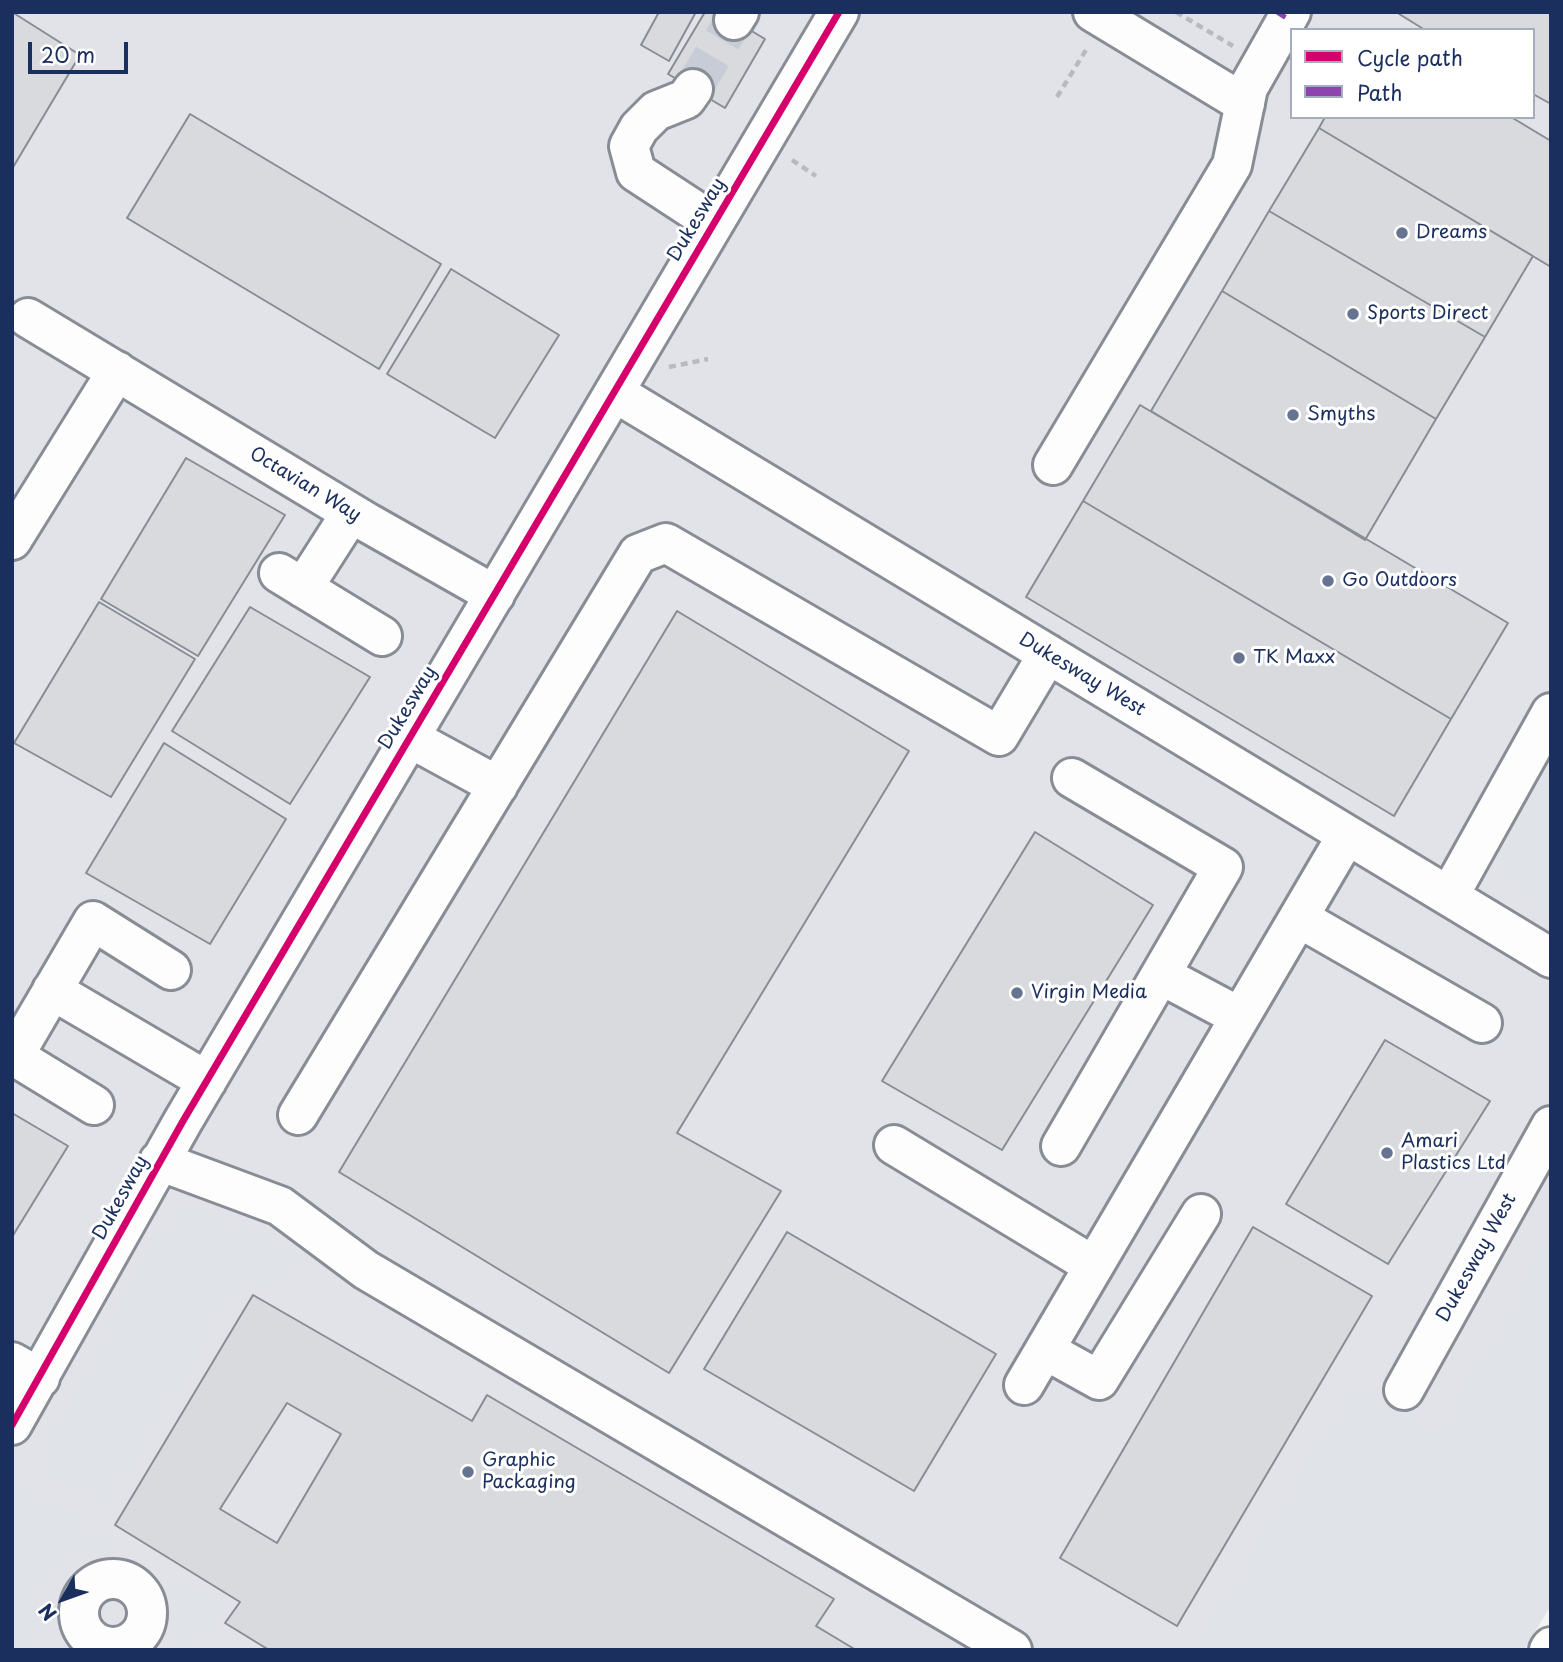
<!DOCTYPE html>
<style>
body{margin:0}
#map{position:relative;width:1563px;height:1662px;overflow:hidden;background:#f2f3f4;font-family:"Playpen Sans",sans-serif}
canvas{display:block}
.frame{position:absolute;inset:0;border:14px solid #1b2f5e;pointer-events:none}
.legend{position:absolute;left:1290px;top:28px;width:245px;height:91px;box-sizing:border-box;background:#fff;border:2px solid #a4acbf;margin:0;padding:9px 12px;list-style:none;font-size:21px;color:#1b2f5e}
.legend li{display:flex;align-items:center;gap:14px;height:35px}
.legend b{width:35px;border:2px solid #a4acbf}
.north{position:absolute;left:28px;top:1564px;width:70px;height:70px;-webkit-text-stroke:5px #fff;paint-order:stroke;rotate:230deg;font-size:19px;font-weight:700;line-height:28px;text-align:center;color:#1b2f5e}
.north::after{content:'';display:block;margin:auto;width:24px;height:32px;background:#1b2f5e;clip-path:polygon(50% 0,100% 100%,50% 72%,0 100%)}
.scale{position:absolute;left:28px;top:42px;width:100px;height:32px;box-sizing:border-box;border:4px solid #1b2f5e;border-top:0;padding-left:9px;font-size:21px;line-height:24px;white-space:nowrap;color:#1b2f5e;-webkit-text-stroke:5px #fff;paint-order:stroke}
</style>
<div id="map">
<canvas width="1563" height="1662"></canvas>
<div class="frame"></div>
<ul class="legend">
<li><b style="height:9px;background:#d6006c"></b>Cycle path</li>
<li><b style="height:9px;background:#8e44ad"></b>Path</li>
</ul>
<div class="north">N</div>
<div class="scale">20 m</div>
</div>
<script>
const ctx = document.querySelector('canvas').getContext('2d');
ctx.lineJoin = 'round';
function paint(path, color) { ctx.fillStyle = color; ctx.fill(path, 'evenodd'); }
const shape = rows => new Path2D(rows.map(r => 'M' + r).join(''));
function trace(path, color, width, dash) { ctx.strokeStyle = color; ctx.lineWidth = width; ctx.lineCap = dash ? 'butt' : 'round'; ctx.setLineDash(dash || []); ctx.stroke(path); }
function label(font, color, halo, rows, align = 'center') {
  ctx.font = font + ' "Playpen Sans",sans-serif'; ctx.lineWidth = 6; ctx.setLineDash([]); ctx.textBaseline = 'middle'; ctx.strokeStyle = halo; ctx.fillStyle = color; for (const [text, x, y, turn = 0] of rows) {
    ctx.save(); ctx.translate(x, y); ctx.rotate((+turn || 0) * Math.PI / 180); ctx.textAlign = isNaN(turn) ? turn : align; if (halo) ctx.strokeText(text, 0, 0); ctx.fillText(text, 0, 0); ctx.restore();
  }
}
paint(shape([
 [12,12,1551,12,1551,1605,1524,1650,12,1650],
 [1292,30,1533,30,1533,117,1292,117]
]), '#e1e3e8');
paint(shape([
 [1551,755,1551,931,1506,881,1500,847],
 [188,1205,306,1249,279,1297,244,1278,107,1512,26,1461,70,1404,82,1371,165,1220],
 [1551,1230,1551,1605,1524,1650,1192,1650,1352,1383,1436,1434],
 [16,1479,118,1540,109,1556,88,1548,73,1556,55,1570,41,1594,34,1613,36,1631,51,1642,71,1632,76,1645,72,1650,28,1650,12,1640,12,1485],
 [175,1575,224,1606,200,1650,172,1650,180,1624,175,1606,164,1594]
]), '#e0e3e8');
const building = shape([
 [12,12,80,55,12,169,12,12],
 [659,12,696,12,669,61,641,45,659,12],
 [705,12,720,12,765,39,725,108,668,74,705,12],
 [1396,12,1551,12,1551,104,1533,94,1533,30,1425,30,1396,12],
 [190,114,441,264,379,369,127,218,190,114],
 [1325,117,1511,117,1551,141,1551,267,1319,128,1325,117],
 [1319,128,1533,256,1485,337,1269,211,1319,128],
 [1269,211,1485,337,1436,419,1222,291,1269,211],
 [451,269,559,335,495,438,387,374,451,269],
 [1222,291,1436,419,1365,540,1151,411,1222,291],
 [1140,405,1508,623,1451,719,1083,501,1140,405],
 [186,458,285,515,198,656,101,599,186,458],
 [1083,501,1451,719,1394,816,1026,597,1083,501],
 [99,602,195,659,111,797,14,743,99,602],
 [250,607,370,677,290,804,172,731,250,607],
 [677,611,909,751,677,1133,781,1191,669,1373,339,1172,677,611],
 [164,743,286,819,210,944,86,873,164,743],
 [1035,832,1153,905,1002,1150,882,1081,1035,832],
 [1385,1040,1490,1101,1388,1264,1286,1204,1385,1040],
 [12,1113,68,1146,12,1237,12,1113],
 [1253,1227,1372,1296,1177,1626,1060,1558,1253,1227],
 [787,1232,996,1354,914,1491,704,1369,787,1232],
 [253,1295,472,1421,487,1395,834,1599,816,1626,856,1650,269,1650,225,1623,240,1602,115,1525,253,1295],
 [287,1403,341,1434,277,1543,220,1509,287,1403]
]);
paint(building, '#d8dadd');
trace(building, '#888c95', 2);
trace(shape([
 [693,89,734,20]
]), '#c7ccd6', 38, [38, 19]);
const minor = shape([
 [1093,12,1245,104],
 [734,20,739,12],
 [693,89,686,99,656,111,639,128,629,146,636,172,714,223],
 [28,318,368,523,495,595],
 [614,392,1551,958],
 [1053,465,1232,165,1248,88,1291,12],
 [12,540,117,371],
 [279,573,382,636],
 [303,588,351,513],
 [408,737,498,786],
 [1449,896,1551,713],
 [1299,918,1482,1023],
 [1161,975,1240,1017],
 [52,990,207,1081],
 [94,1105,14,1056,93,921,171,970],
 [298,1115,638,554,666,543,999,736,1048,654],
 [894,1145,1094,1266],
 [1061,1146,1223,867,1072,778],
 [159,1161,280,1206,366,1270,1012,1650],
 [1045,1350,1099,1380,1201,1214],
 [12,1362,40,1378],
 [1024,1385,1347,835],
 [1404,1390,1551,1126],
 [12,1425,183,1121,839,12],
 '79 1613a34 34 0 1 1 68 0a34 34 0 1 1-68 0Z'
]);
const highway = shape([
 [1549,1650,1551,1647]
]);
trace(minor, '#888c95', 44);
trace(highway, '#888c95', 44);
trace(shape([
 [1176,12,1233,46],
 [1057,97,1086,50],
 [792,160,816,176],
 [669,367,708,359]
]), '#b7babf', 4.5, [7, 5]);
trace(minor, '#fdfdfd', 38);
trace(highway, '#fdfdfd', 38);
trace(shape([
 [1277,12,1288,19]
]), '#8e44ad', 5, [10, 5]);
trace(shape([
 [12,1425,183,1121,839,12]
]), '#d6006c', 7);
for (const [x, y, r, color] of [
 [1402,233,7,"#667492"],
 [1353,314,7,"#667492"],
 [1293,415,7,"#667492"],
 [1328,581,7,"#667492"],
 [1239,658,7,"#667492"],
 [1017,993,7,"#667492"],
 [1387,1153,7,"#667492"],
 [468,1472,7,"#667492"]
]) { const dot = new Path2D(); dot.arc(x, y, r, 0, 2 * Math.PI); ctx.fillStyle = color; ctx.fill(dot); trace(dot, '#fff', 2.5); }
label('19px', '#1b2f5e', '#fff', [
 ["Dukesway",697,220,-59],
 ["Octavian Way",305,485,31],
 ["Dukesway West",1082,675,31],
 ["Dukesway",408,708,-59],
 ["Dukesway",121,1198,-61],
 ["Dukesway West",1477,1258,-61]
]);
label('19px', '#1b2f5e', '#fff', [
 ["Dreams",1416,233],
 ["Sports Direct",1367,314],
 ["Smyths",1307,415],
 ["Go Outdoors",1342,581],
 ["TK Maxx",1253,658],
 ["Virgin Media",1031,993],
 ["Amari",1401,1142],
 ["Plastics Ltd",1401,1164],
 ["Graphic",482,1461],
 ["Packaging",482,1483]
], 'left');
</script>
